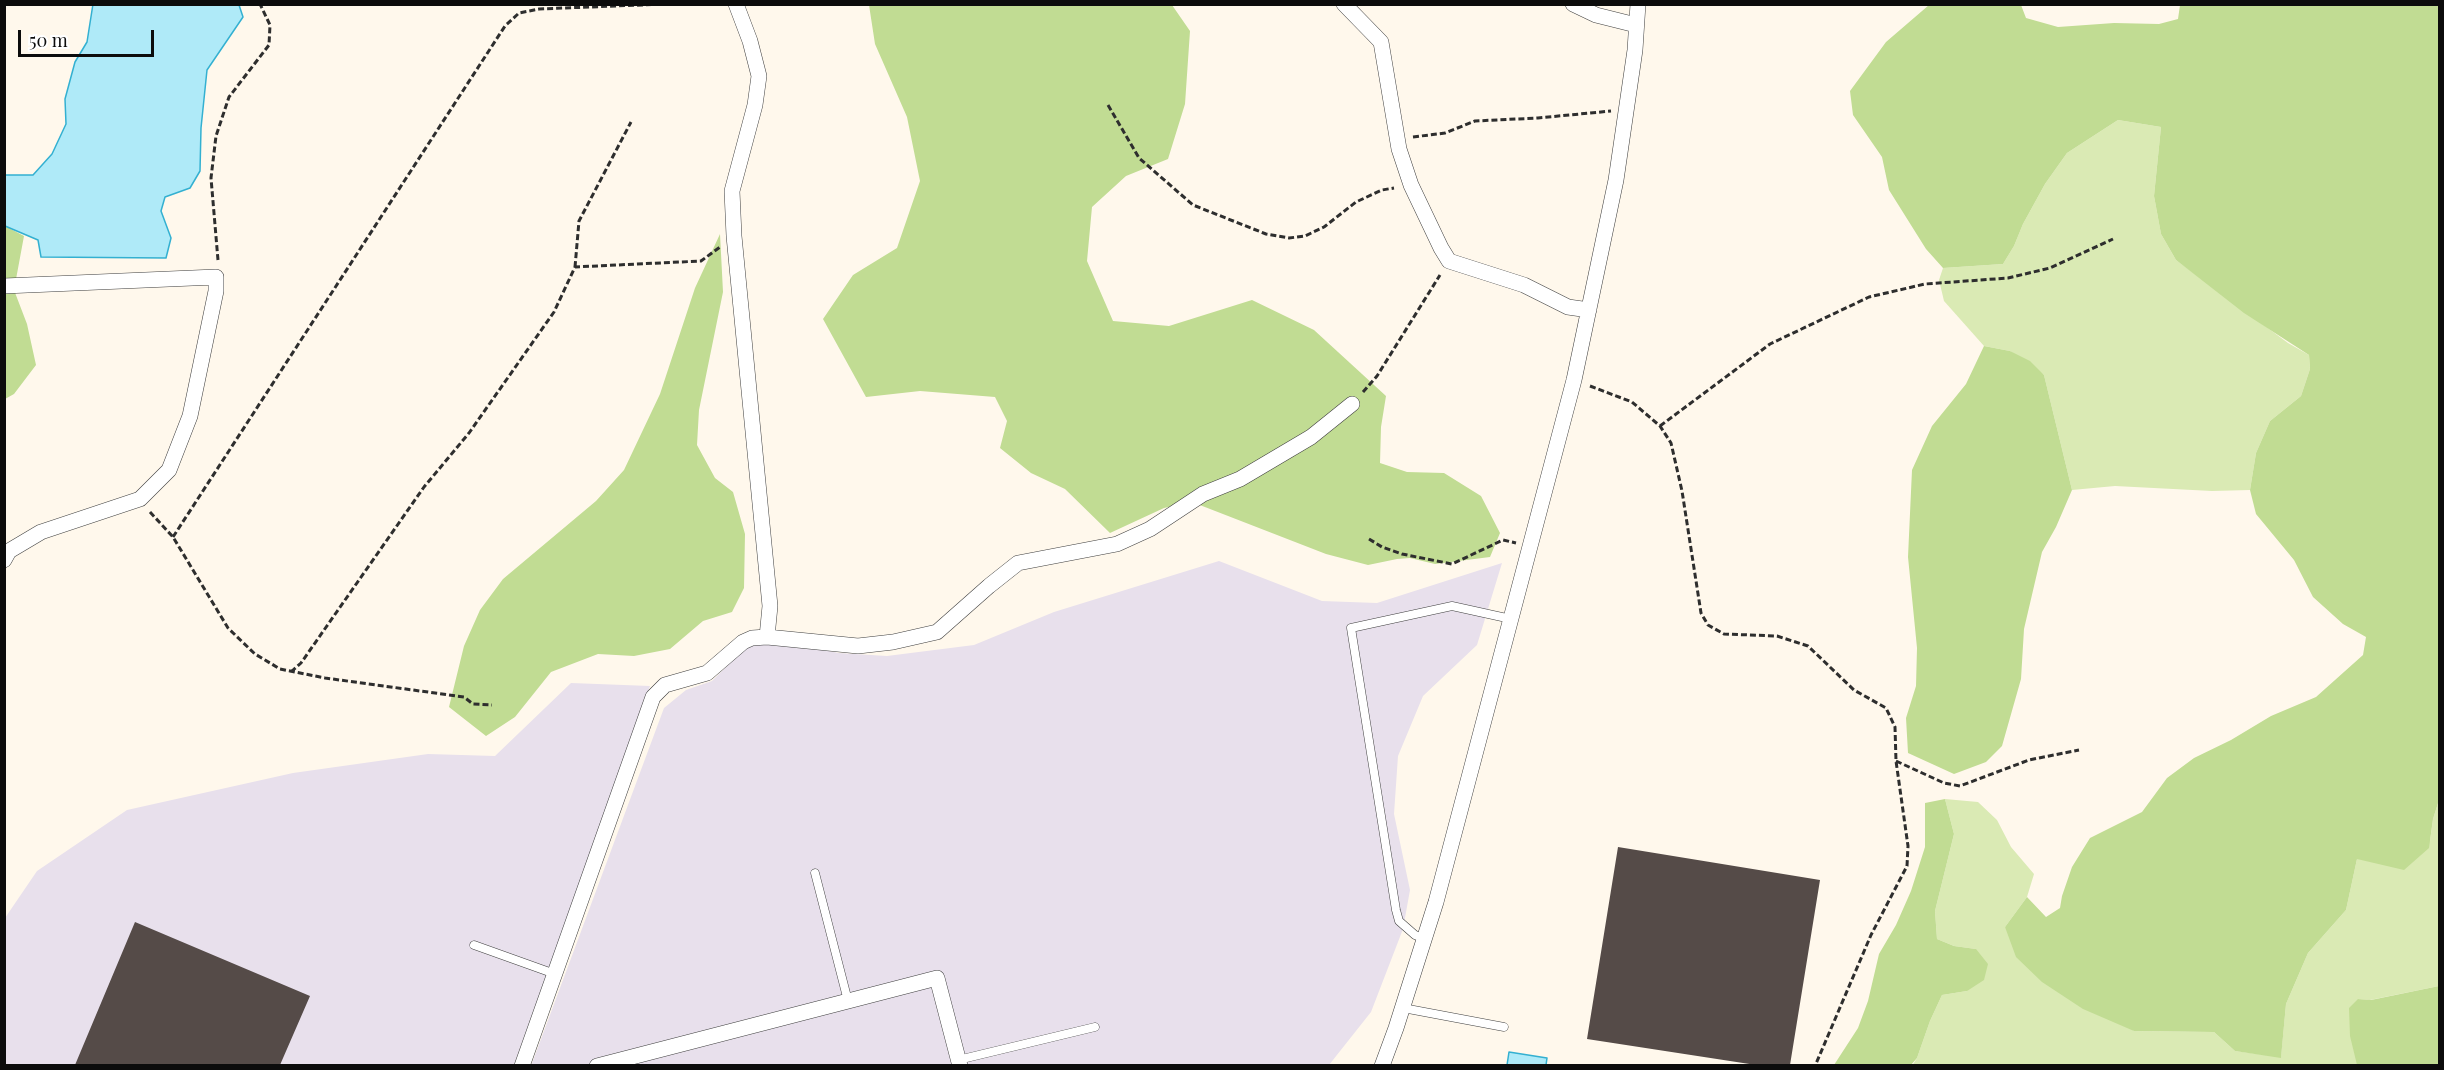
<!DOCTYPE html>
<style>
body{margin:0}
#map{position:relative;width:2444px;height:1070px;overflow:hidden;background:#fff8ec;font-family:"Playfair Display",serif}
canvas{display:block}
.frame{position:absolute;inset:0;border:6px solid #0c0c0c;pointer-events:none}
.scale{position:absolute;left:18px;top:30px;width:136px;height:27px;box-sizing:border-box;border:3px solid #0c0c0c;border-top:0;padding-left:8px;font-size:18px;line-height:21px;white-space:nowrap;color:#0c0c0c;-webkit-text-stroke:4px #fff;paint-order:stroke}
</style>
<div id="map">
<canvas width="2444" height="1070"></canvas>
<div class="frame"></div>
<div class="scale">50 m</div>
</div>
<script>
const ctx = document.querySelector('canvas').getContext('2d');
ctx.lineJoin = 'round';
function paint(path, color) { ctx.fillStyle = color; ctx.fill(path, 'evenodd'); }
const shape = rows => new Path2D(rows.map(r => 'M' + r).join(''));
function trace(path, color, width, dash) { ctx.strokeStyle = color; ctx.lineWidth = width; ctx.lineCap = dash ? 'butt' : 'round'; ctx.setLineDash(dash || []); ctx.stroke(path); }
paint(shape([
 [1219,561,1322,601,1377,603,1502,563,1477,645,1423,696,1398,756,1394,814,1410,890,1403,929,1371,1012,1329,1065,531,1066,664,708,686,690,712,681,747,646,784,642,839,653,887,656,974,645,1054,612],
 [571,683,650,686,514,1065,5,1066,5,918,37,871,127,810,293,773,428,754,495,756]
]), '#e8e0ec');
paint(shape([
 [2118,120,2161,127,2154,196,2161,234,2176,260,2288,343,2309,355,2310,369,2301,396,2270,421,2256,453,2250,490,2212,491,2115,486,2072,490,2044,375,2010,351,1984,346,1944,301,1939,280,1943,268,2003,264,2014,246,2023,224,2045,184,2067,153],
 [1945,799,1978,802,1997,820,2011,847,2034,874,2027,897,2005,927,2134,1031,2214,1032,2235,1051,2281,1057,2286,1004,2308,953,2346,910,2357,859,2430,841,2433,819,2439,800,2439,986,2370,1000,2358,999,2358,1065,1912,1066,1917,1058,1930,1021,1942,995,1967,991,1976,949,1954,946,1937,939,1935,911,1954,834]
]), '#daeab4');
paint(shape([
 [869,5,1172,5,1190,31,1185,104,1168,159,1126,176,1092,207,1087,261,1113,321,1169,326,1252,300,1314,330,1386,396,1381,427,1380,463,1407,472,1444,473,1481,496,1500,533,1490,557,1435,564,1410,558,1397,559,1368,565,1326,554,1192,502,1164,508,1110,533,1065,489,1031,473,1000,448,1007,421,995,397,920,391,866,397,823,319,853,275,897,248,920,181,907,117,875,44],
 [1929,5,2021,5,2026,18,2058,27,2114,23,2159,24,2178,19,2180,5,2439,5,2439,800,2433,819,2429,848,2404,870,2357,859,2346,910,2308,953,2286,1004,2281,1058,2235,1051,2214,1032,2134,1031,2083,1009,2042,982,2016,957,2005,927,2027,897,2046,917,2060,908,2062,896,2072,867,2090,838,2142,812,2167,778,2194,758,2231,740,2271,716,2316,697,2363,655,2366,637,2343,624,2313,597,2294,560,2256,514,2250,490,2256,453,2270,421,2301,396,2310,369,2309,355,2244,313,2176,260,2161,234,2154,196,2161,127,2118,120,2067,153,2045,184,2023,224,2014,246,2003,264,1943,268,1926,249,1889,190,1882,157,1853,115,1850,91,1886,42],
 [5,226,24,236,14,290,27,324,36,365,14,394,5,399],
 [720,234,723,292,699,410,697,445,715,478,733,492,745,534,744,588,732,612,703,621,670,649,634,656,598,654,551,672,515,717,486,736,449,707,464,646,480,610,503,579,596,501,624,470,660,394,695,288],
 [1984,346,2010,351,2030,361,2044,375,2072,490,2056,527,2042,552,2024,629,2021,679,2002,746,1986,762,1954,774,1908,753,1906,718,1916,686,1917,648,1908,557,1912,470,1932,426,1966,384],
 [1945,799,1954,834,1935,911,1937,939,1954,946,1976,949,1988,964,1984,980,1967,991,1942,995,1930,1021,1917,1058,1911,1065,1834,1065,1858,1028,1868,1001,1879,954,1896,925,1911,891,1925,847,1925,803],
 [2439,986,2439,1065,2357,1065,2350,1036,2349,1008,2358,999,2371,1000]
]), '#c1dc93');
const water = shape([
 [93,4,239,5,243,17,207,70,201,128,200,171,190,188,165,197,161,211,171,238,166,258,41,257,38,240,5,226,5,175,33,175,52,154,66,124,65,99,75,62,87,42,93,4],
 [1509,1052,1547,1058,1546,1065,1507,1065,1509,1052]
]);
paint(water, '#afeaf8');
trace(water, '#33b0d1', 1.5);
paint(shape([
 [1618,847,1820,880,1790,1065,1756,1065,1587,1039],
 [135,922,310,996,280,1065,75,1065]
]), '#554b48');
const lane = shape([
 [815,873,848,1001],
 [1425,939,1415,935,1399,921,1396,910,1351,628,1452,606,1511,619],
 [474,945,555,974],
 [1403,1008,1504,1027],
 [958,1060,1095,1027]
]);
const street = shape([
 [736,4,750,41,759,76,755,105,732,191,734,236,770,606,767,637],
 [1344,4,1381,42,1399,149,1411,185,1441,248,1449,261,1524,285,1568,307,1589,310],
 [1573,4,1596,15,1636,25],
 [4,286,216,277,216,291,190,416,169,470,140,499,41,532,9,551,4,560],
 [522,1066,653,697,665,685,707,673,743,642,752,638,767,637,858,646,893,642,937,632,989,586,1018,563,1117,544,1150,529,1203,494,1240,479,1311,437,1352,404],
 [597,1066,937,978,960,1066],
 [1382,1066,1396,1028,1436,902,1574,380,1616,180,1635,50,1638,4]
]);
trace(lane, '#3f3f3f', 9);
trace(street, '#3f3f3f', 16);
trace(shape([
 [1108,105,1139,158,1193,205,1266,234,1289,238,1305,236,1324,227,1356,202,1382,190,1394,188],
 [1413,137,1445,133,1475,121,1538,118,1611,111],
 [218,260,211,178,216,136,229,97,269,45,270,25,260,4],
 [575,267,579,221,631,122],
 [1590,386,1632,402,1660,426,1671,443,1682,491,1701,613,1708,625,1724,634,1777,636,1808,646,1854,690,1886,708,1895,727,1896,761,1908,846,1907,866,1871,935,1815,1066],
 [1363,392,1377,376,1440,275],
 [1660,426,1770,344,1869,297,1925,284,2008,278,2050,268,2113,239],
 [150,512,173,537,228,628,255,654,280,669,325,678,464,697,473,704,492,705],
 [173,537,505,26,519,13,539,9,666,4],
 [1369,539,1382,547,1402,554,1452,564,1503,540,1516,543],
 [291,672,301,663,424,487,469,433,554,312,575,267,701,261,720,247],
 [1896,761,1944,783,1960,786,2029,760,2079,750]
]), '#2e2e2e', 3, [6, 3]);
trace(lane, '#fff', 8);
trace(street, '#fff', 15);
</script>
